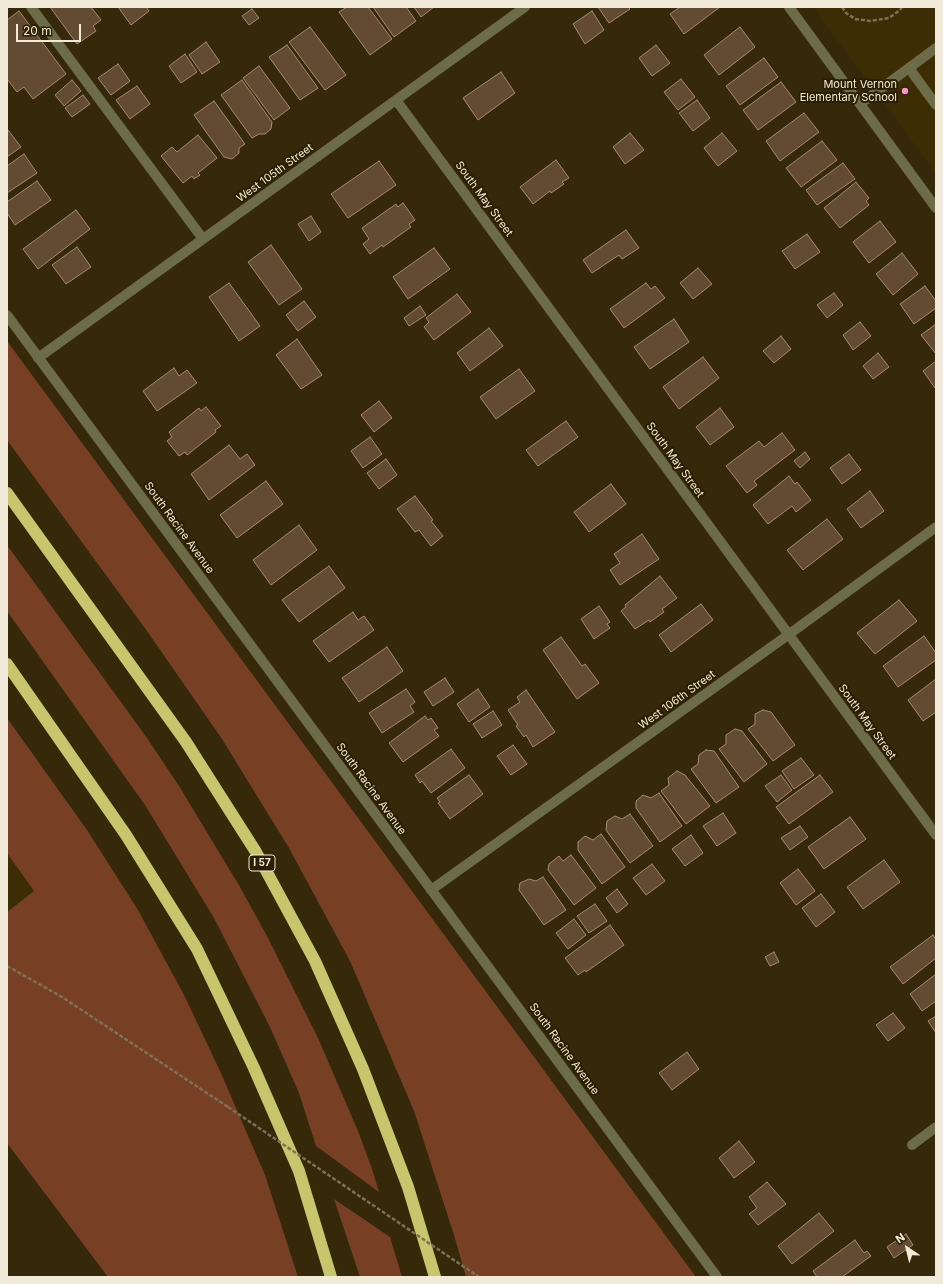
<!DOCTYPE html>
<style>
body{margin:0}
#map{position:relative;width:943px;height:1284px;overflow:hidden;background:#35290a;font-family:Inter,sans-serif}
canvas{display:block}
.frame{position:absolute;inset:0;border:8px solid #f2ead9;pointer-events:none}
.north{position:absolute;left:887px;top:1228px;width:40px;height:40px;-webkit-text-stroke:3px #2b1f01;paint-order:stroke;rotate:325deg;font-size:11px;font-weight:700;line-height:16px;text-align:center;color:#f2ead9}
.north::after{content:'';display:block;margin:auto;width:14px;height:18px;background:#f2ead9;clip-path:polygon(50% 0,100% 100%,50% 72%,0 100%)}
.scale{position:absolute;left:16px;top:24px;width:65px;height:18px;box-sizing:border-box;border:2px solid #f2ead9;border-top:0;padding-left:5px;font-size:12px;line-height:14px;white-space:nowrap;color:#f2ead9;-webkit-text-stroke:3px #2b1f01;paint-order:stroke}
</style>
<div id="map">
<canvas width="943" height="1284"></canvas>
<div class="frame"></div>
<div class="north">N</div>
<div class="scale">20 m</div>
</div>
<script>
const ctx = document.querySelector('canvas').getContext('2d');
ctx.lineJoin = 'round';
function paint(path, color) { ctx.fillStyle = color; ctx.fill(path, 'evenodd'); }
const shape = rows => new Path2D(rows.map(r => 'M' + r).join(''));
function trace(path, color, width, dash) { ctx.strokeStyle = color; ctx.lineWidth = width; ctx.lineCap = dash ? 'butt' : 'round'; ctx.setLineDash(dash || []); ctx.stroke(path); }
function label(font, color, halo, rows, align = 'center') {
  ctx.font = font + ' Inter,sans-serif'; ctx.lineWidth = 4; ctx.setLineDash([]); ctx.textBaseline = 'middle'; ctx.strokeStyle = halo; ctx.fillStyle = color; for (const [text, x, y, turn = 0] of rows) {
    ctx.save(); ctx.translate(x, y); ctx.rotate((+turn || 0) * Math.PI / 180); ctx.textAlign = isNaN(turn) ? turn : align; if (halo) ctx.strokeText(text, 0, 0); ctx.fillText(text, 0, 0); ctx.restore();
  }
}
paint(shape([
 [813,7,936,7,936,174],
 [7,853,34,891,7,912]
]), '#3c2d05');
paint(shape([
 [7,341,696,1277,466,1277,454,1235,414,1111,350,961,289,848,222,739,147,631,7,440],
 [7,545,147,738,179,786,240,887,268,938,318,1038,358,1131,372,1169,379,1192,316,1146,299,1093,270,1027,214,918,145,805,7,611],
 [7,718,87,830,138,910,184,995,220,1071,265,1175,298,1277,108,1277,7,1143,7,912,34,891,7,853],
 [334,1199,390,1237,402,1277,360,1277]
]), '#774025');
const building = shape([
 [50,7,91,7,101,20,93,26,96,31,77,44,50,7],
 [118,7,146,7,149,11,131,25,118,7],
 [347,7,368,7,392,39,370,55,339,12,347,7],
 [373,7,406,7,416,21,394,37,373,7],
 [414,7,434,7,421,17,414,7],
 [598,7,628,7,630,9,609,23,598,7],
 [680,7,720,7,684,34,670,14,680,7],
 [252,9,259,18,249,25,242,16,252,9],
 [19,11,66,74,33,99,24,87,17,92,7,79,7,20,19,11],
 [592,11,604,30,585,44,573,24,592,11],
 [310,27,346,75,325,90,289,42,310,27],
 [740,27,755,47,719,75,704,55,740,27],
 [206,42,220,62,202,74,189,55,206,42],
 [287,45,318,88,300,100,269,57,287,45],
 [656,45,670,63,652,76,639,58,656,45],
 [185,54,197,72,181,83,169,66,185,54],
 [764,58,778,77,740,105,726,86,764,58],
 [118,64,130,81,111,95,98,78,118,64],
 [259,66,290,108,274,120,243,78,259,66],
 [501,72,515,93,478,120,463,98,501,72],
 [681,79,695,97,678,110,664,92,681,79],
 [72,80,81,91,64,106,55,95,72,80],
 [242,80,272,122,271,129,265,134,259,134,252,138,221,95,242,80],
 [781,82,796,102,758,130,743,110,781,82],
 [137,86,150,104,130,119,116,100,137,86],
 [83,95,90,104,72,117,65,108,83,95],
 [697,100,710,118,693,131,679,113,697,100],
 [214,101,245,144,239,148,239,153,232,159,224,157,194,115,214,101],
 [804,113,819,132,780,161,766,141,804,113],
 [7,130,8,130,21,147,7,157,7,130],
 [630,133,644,150,625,164,613,147,630,133],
 [722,133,737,151,718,166,704,148,722,133],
 [198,135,217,158,198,173,200,175,194,179,192,176,183,183,161,156,172,147,177,152,198,135],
 [822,141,837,160,801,187,786,168,822,141],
 [24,154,37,173,7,193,7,166,24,154],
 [556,160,569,178,562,182,564,184,551,193,550,191,533,204,520,187,556,160],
 [379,161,396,185,348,218,331,194,379,161],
 [843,163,855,179,817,205,806,190,843,163],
 [37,181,51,200,15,225,7,213,7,202,37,181],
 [856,182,869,198,866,201,869,205,840,228,824,208,856,182],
 [403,203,415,220,409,224,411,227,383,247,382,245,370,254,363,244,369,239,362,228,396,204,398,207,403,203],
 [76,210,90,229,38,269,23,249,76,210],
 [311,216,321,232,309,241,298,224,311,216],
 [880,221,896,242,869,263,853,242,880,221],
 [626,230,639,248,622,259,619,255,592,273,583,260,626,230],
 [807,234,820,252,795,269,782,251,807,234],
 [271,245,302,289,279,305,248,262,271,245],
 [77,247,91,267,66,284,52,265,77,247],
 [434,248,450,269,408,299,393,277,434,248],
 [902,253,918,274,893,295,876,274,902,253],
 [698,268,712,284,693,299,680,283,698,268],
 [229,283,260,326,239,341,209,297,229,283],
 [646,283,651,289,655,286,665,298,624,328,610,309,646,283],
 [925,286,936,301,936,308,914,324,900,304,925,286],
 [834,293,843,305,827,318,817,305,834,293],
 [457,294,471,312,434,340,424,327,429,322,426,318,457,294],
 [304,301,316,317,298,331,286,315,304,301],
 [420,306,426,315,409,326,404,318,420,306],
 [674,319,689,342,650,369,634,347,674,319],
 [860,322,871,336,853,350,843,335,860,322],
 [936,324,936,354,921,335,936,324],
 [489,328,503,346,470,371,457,353,489,328],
 [781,336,791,349,774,363,763,351,781,336],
 [297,339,322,375,301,389,276,355,297,339],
 [878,353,889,367,873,379,863,366,878,353],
 [703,357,719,378,679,409,663,387,703,357],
 [936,361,936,387,935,388,923,371,936,361],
 [174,368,179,376,187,370,197,383,157,411,143,391,174,368],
 [519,369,535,391,496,419,480,397,519,369],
 [379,401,392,418,374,432,361,415,379,401],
 [206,407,221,426,215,430,216,432,187,455,185,452,179,456,167,441,172,437,169,432,199,408,201,411,206,407],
 [720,408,734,427,710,445,696,427,720,408],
 [566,421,578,437,538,466,526,450,566,421],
 [782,433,795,450,754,481,757,485,747,493,726,466,759,441,764,447,782,433],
 [370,437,382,454,363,468,351,451,370,437],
 [229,445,240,459,247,454,255,465,209,500,191,474,229,445],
 [805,452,810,459,800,468,794,461,805,452],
 [849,454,861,470,842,484,830,468,849,454],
 [386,459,397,475,379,489,367,473,386,459],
 [789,476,795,484,797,482,811,500,796,512,792,506,768,524,753,505,789,476],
 [266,481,283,504,237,538,220,515,266,481],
 [611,484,626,504,589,532,574,512,611,484],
 [870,491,884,511,861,528,847,509,870,491],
 [415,496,433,520,431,521,443,536,431,546,419,530,415,532,397,509,415,496],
 [827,519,843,539,803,570,787,550,827,519],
 [299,525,317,550,271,585,253,560,299,525],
 [642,534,659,559,620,585,610,570,620,563,614,554,642,534],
 [329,566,345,588,299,622,282,600,329,566],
 [660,576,677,598,662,609,664,612,650,622,649,620,635,629,621,611,626,607,625,605,660,576],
 [899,600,917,621,875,654,857,633,899,600],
 [701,604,713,620,671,652,659,635,701,604],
 [599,606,610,622,607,624,610,628,594,639,581,619,599,606],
 [353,612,358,620,364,616,374,630,329,662,313,641,353,612],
 [924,636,936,653,936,660,898,687,883,666,924,636],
 [561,637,582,666,585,664,599,683,577,699,543,650,561,637],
 [387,647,403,671,359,702,342,678,387,647],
 [445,678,454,692,433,706,424,692,445,678],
 [936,679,936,712,923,721,908,700,936,679],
 [406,689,415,702,410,706,414,712,382,733,369,713,406,689],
 [478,689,490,707,469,722,457,704,478,689],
 [526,690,555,732,533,747,526,735,524,737,516,726,518,725,508,710,520,702,517,697,526,690],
 [763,710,771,712,795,745,773,761,748,729,755,724,755,714,763,710],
 [493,711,502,725,482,738,473,724,493,711],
 [425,716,428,720,431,718,438,728,434,730,439,736,403,762,389,743,425,716],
 [735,729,742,731,767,764,744,782,719,749,726,744,726,735,735,729],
 [513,745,527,764,511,775,497,756,513,745],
 [451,749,465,768,431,793,422,781,420,783,415,775,451,749],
 [706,750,714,751,739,787,716,803,691,769,698,764,699,755,706,750],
 [801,758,814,775,794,789,782,771,801,758],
 [677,771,685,775,710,806,686,824,661,791,669,785,668,778,677,771],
 [469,775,483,794,450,819,438,803,440,802,437,798,469,775],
 [781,775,792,790,777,802,765,786,781,775],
 [820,775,833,792,789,824,776,807,820,775],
 [659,793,682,826,660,842,636,808,636,801,643,795,651,798,659,793],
 [723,813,736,833,717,846,703,826,723,813],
 [630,814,653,846,630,863,606,830,607,821,615,816,622,819,630,814],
 [850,817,866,839,824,869,808,847,850,817],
 [800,826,808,837,790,850,781,838,800,826],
 [601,834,625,867,602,884,578,850,578,842,585,836,593,840,601,834],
 [691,835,703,853,685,866,672,849,691,835],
 [571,855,596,888,574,905,548,870,549,864,559,856,563,861,571,855],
 [884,860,900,882,863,909,847,887,884,860],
 [652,864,665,881,646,895,633,878,652,864],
 [798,869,815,891,796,905,780,883,798,869],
 [543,877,566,910,544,925,519,890,520,883,529,879,536,881,543,877],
 [617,889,628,904,617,913,606,898,617,889],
 [821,894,835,912,816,927,802,908,821,894],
 [595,904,607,921,589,933,577,916,595,904],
 [574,919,586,935,568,949,556,933,574,919],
 [610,925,624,945,586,972,585,970,578,975,565,958,610,925],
 [933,935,936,940,936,958,903,984,890,967,933,935],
 [774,952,779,962,770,966,765,957,774,952],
 [936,974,936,1001,922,1011,910,994,936,974],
 [893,1013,905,1028,888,1041,876,1025,893,1013],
 [936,1016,936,1033,928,1021,936,1016],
 [687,1052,699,1069,672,1090,659,1073,687,1052],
 [739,1141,755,1162,734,1178,719,1158,739,1141],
 [767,1182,786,1204,758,1225,749,1214,757,1208,749,1197,767,1182],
 [819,1213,834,1231,792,1264,778,1246,819,1213],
 [906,1234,913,1245,894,1258,887,1247,906,1234],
 [855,1240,864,1253,867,1251,871,1256,842,1277,817,1277,813,1271,855,1240]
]);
paint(building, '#634b33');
trace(building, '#a58b71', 1);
trace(shape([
 [842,7,846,13,855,19,870,21,889,18,900,10,902,7],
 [7,966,62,997,228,1107],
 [476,1275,479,1277]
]), '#7c7258', 2.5, [4, 2]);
trace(shape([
 [31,7,203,239],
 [789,7,936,208],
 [909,68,936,105],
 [396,100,936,835],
 [860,104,936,48],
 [7,315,717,1277],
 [38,358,525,7],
 [431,890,788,635,936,527],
 [912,1145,936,1127]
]), '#6c6c49', 10);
trace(shape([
 [7,493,186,742,256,852,315,961,363,1069,408,1187,435,1277],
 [7,664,126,835,197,949,254,1068,299,1171,331,1277]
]), '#c7c66c', 12);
trace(shape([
 [228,1107,476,1275]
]), '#7c7258', 2.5, [4, 2]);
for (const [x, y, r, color] of [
 [905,91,4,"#f790cd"]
]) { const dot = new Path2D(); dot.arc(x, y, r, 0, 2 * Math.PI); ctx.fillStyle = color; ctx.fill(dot); trace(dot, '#2b1f01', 1.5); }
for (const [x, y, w] of [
 [262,863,26]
]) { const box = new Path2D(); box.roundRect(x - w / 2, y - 8, w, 16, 3); ctx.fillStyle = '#2b1f01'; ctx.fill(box); trace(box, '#f2ead9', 1); }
label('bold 10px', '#f2ead9', null, [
 ["I 57",262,863]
]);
label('11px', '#f2ead9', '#2b1f01', [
 ["Mount Vernon",897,85],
 ["Elementary School",897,98]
], 'right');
label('11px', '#f2ead9', '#2b1f01', [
 ["West 105th Street",275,173,-36],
 ["South May Street",484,199,54],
 ["South May Street",675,460,54],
 ["South Racine Avenue",179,528,54],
 ["West 106th Street",677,700,-36],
 ["South May Street",867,722,54],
 ["South Racine Avenue",371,789,54],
 ["South Racine Avenue",564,1049,54]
]);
</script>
